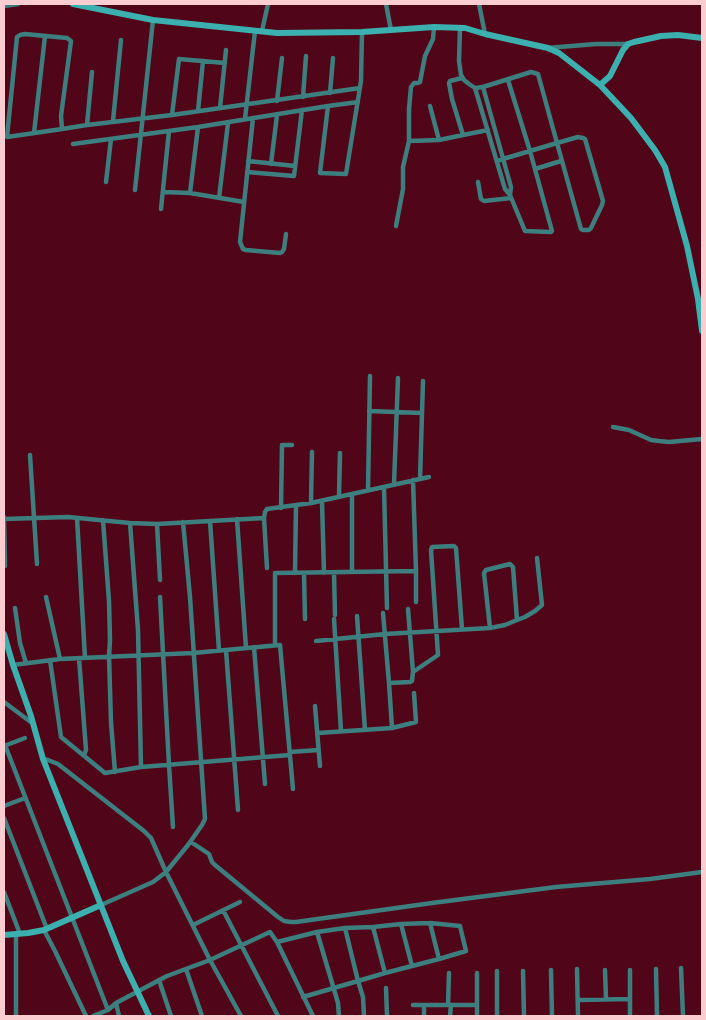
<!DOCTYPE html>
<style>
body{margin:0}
#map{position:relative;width:706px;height:1020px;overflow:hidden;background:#510519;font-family:Poppins,sans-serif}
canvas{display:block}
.frame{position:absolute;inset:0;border:5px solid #fccdd0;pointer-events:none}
</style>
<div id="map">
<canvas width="706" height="1020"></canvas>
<div class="frame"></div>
</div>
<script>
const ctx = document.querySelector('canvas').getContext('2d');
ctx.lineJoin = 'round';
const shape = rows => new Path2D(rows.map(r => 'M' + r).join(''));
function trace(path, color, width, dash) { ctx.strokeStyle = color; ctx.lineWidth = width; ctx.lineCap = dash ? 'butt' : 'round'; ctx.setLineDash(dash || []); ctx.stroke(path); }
trace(shape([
 [386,4,391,30],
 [479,4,485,34],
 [4,6,18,4],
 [460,28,459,61,461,75,464,80,469,84,475,88,483,87,531,72,538,74,557,143,581,229,583,230,589,230,591,228,602,205,603,201,585,139,583,138,578,137,557,143,503,159,497,161],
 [262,31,268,4],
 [547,48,596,44,628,44],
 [508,80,530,151,552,231,551,232,525,231,510,195],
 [475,88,505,189,510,195,511,187,483,87],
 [330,93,333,58],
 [303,97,306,56],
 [277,101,282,58],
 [328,106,320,173,346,174,361,81,362,32],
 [430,106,439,140],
 [220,108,226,50],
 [198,111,203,61],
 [172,115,179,59,225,63],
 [253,118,240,242,243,249,246,250,280,253,282,252,284,249,286,234],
 [245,119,255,31],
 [113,121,121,40],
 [87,125,92,72],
 [62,129,61,116,71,41,67,38,25,34,20,35,17,37,7,137,62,129,87,125,172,115,360,88],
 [34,133,45,36],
 [463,135,488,130],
 [409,141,409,109,411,87,414,83,418,83,420,82,425,56,433,39,434,27],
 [73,144,198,127,328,106,358,102],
 [248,161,295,166],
 [271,164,277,115],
 [535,169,561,161],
 [247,172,294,176,302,110],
 [106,182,111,139],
 [478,182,481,199,484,201,511,198],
 [135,190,153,20],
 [163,192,190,193,244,202],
 [190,193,198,127],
 [219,198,228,123],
 [161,209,169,131],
 [396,226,403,189,403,167,409,141,439,140,463,135,452,99,449,83,450,81,462,78],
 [369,411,422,413],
 [613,427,629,430,651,440,659,441,669,442,702,439],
 [30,455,37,564],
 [420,479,423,381],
 [394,484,398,378],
 [384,487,387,608],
 [368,490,370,376],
 [352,494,352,572],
 [339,497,340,453],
 [322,501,324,573],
 [311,503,312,452],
 [281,508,282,445,292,445],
 [77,518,85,658],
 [4,519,68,517,130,523,157,524,264,518],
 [237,519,246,648],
 [103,520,109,601,110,640,109,656,111,722,115,772],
 [210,521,219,650],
 [130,523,138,630,141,767],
 [157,524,160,580],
 [4,566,5,566,4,517],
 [267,568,264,518,265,512,267,509,311,503,429,477],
 [416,571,416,602],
 [295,573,296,505],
 [304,573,305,619],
 [334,573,335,615],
 [46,597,60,659],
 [160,597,169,765,173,827],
 [15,608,20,643,26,663],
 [408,609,413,672],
 [383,613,389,683],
 [357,616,365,730],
 [334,619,341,731],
 [517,620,525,617,535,611,542,605,537,558],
 [316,641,385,634,490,628,505,625,517,620,513,567,510,564,486,570,484,573,490,628],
 [275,645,275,573,416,571,413,480],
 [254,647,265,784],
 [226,650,238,810],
 [79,658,86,750,84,755],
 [50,660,61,737,105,773,141,767,290,755],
 [13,665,60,659,193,653,280,645,293,789],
 [4,702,32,723],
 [315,706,320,766],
 [392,728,389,683,410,682,412,681,413,672,438,655,431,550,432,547,454,546,456,548,462,629],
 [318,733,392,728,416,722,414,693],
 [5,745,108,1010],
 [4,746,25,738],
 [290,752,318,750],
 [43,759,48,760,58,764,144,831,151,838,166,872,210,960,241,1016],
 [4,806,25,798],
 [4,818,47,929],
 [191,842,209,854,212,862,215,865,278,917,284,921,291,922,296,922,432,903,556,887,650,879,702,872],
 [4,892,20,934],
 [101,905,153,882,166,872,188,845,202,825,205,819,190,597,183,522],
 [223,910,278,1016],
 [401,924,430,923],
 [193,925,240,902],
 [345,928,373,927],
 [44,930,55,951,86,1016],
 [317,932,345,928,358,981,385,973,373,927,401,924,412,966,439,959,430,923,460,926,466,951,439,959],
 [16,935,16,1016],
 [277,942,317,932,338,1003,339,1016],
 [681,968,683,1016],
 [186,969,202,1016],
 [577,969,578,1016],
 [656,969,657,1016],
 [551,970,552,1016],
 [605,970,606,999],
 [630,970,630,1016],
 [497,971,497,1016],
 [523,971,524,1016],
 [385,973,412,966],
 [477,973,477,1016],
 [159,980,171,1016],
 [386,988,387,1016],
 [303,997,358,981,363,997,364,1016],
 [578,1000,630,999],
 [116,1003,119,1016],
 [413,1005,451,1005,450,1016],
 [448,1005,449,973],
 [451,1005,477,1005],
 [93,1016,108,1010,116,1003,167,976,210,960,270,932,277,942,313,1016],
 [424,1016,424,1005]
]), '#3d7f7e', 4.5);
trace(shape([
 [73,4,153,20,277,33,362,32,434,27,465,28,485,34,548,48,559,53,600,85,631,118,655,150,665,167,687,246,698,299,702,331],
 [600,85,610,76,623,50,628,44,634,42,661,36,678,35,702,38],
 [4,634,13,665,31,716,43,759,123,961,149,1016],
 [4,935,28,933,44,930,101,905]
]), '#3bb0af', 6);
</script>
